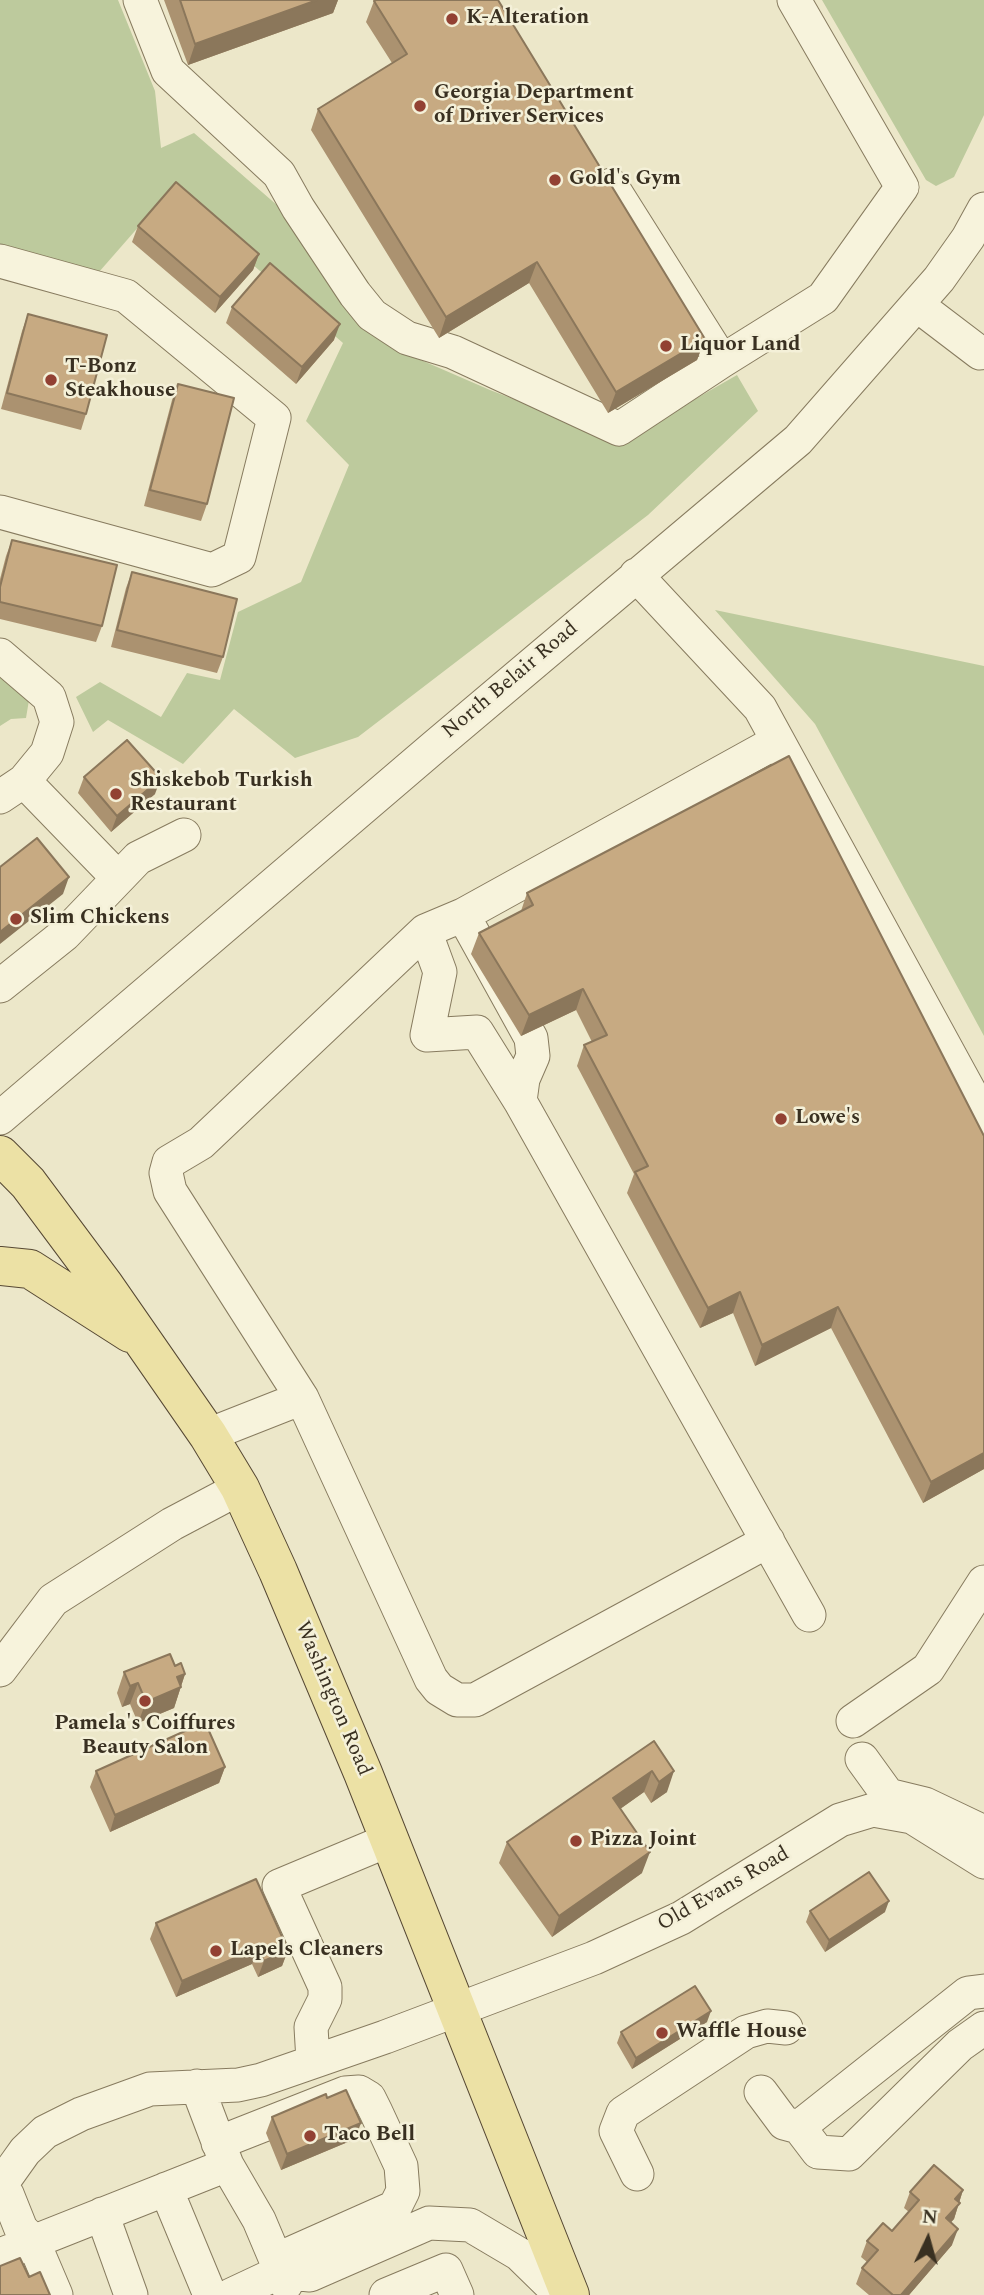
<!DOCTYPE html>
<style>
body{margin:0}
#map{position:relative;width:984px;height:2295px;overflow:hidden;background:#ece7c9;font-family:Spectral,serif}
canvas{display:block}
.north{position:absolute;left:893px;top:2204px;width:70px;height:70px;-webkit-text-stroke:5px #f4f0d8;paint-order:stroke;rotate:5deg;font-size:19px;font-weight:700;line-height:28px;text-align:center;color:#393021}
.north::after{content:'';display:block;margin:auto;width:24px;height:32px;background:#393021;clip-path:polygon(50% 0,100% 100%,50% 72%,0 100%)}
</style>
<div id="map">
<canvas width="984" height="2295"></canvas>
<div class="north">N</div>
</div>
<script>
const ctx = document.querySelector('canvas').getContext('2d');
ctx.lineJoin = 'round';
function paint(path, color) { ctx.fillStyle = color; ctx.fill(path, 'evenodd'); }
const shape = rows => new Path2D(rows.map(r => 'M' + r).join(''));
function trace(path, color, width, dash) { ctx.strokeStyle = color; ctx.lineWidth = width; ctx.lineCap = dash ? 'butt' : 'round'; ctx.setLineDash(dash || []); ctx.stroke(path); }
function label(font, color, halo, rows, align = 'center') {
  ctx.font = font + ' Spectral,serif'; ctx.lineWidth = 5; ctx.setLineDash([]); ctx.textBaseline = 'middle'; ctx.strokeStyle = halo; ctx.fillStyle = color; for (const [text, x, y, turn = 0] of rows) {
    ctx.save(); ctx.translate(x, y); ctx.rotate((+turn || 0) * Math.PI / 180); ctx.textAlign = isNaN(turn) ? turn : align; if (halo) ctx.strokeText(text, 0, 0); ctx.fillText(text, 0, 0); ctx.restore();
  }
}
paint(shape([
 [0,0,118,0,155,91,161,148,194,133,293,219,373,336,414,357,490,390,622,441,737,375,758,411,648,515,358,737,295,758,234,709,183,764,108,720,93,732,76,697,100,682,161,717,187,673,220,680,238,612,301,582,349,465,306,421,343,343,169,192,99,272,0,250],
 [822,0,984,0,984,115,954,177,936,186,926,180],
 [715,610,984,666,984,1036,815,724],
 [0,670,29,700,26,718,11,719,0,726]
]), '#bdca9d');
const minor = shape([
 [140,0,168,71,279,174,298,208,355,294,372,315,407,338,453,352,619,429,722,361],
 [611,185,722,361,823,298,902,187,794,0],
 [0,261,126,296,274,418,239,557,212,570,0,512],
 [917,305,980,353],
 [636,575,760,708,984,1118],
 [0,655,49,697,57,722,47,753,24,781,0,797],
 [24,781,118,878],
 [463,915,531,1038,533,1056,523,1079,520,1101],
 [425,931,440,972,427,1035,477,1032,520,1101,809,1615],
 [0,986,65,934,138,858,184,835],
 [0,1118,434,747,798,440,939,279,968,238,984,209],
 [208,1435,302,1398],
 [768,1541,475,1700,457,1700,439,1689,431,1679,302,1398,170,1191,166,1173,169,1162,201,1143,425,931,463,915,778,741],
 [0,1670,53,1600,172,1524,240,1488],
 [853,1721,928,1669,984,1582],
 [862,1759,888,1795,925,1804,984,1832],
 [313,2061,311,2027,325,1999,325,1987,279,1886,389,1840],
 [197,2086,227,2165,259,2220,286,2284],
 [761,2092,784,2123,799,2127,968,1993,984,1991],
 [799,2127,818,2152,849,2154,960,2045,984,2028],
 [218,2143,345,2093,359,2092,369,2098,376,2112,401,2166,403,2191,395,2207,287,2255,280,2272],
 [637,2174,616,2131,623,2113,746,2032,767,2026,786,2028],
 [0,2186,25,2151,45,2132,81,2114,150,2089,238,2085,261,2080,385,2037,594,1958,681,1918,840,1820,873,1810,912,1817,984,1862],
 [0,2188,7,2194,21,2229,33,2241,56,2295],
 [166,2189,210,2295],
 [102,2214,131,2295],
 [0,2255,227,2165],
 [231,2295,280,2272,310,2275,429,2223,470,2225,519,2254,561,2295],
 [386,2295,446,2270,457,2295]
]);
const major = shape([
 [0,1155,28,1183,104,1285,208,1435,240,1488,278,1571,363,1773,570,2295],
 [0,1266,30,1269,130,1333]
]);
trace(minor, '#877b5f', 35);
trace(major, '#564833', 40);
trace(minor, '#f7f3dc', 33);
trace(major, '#ece1a5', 38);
paint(shape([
 [164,0,338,0,333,13,188,65],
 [374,1,705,339,697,360,608,413,529,283,439,338,311,130,318,109,392,63,366,22],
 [138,226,259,254,253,270,215,313,132,242],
 [232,307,334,340,296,384,226,323],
 [28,314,86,414,81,430,1,409,22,331],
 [178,384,207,504,201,521,144,506,172,400],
 [12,540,102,626,96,642,0,619,0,579,6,556],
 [132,572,223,657,217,673,111,647,126,588],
 [84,777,155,794,111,832,78,793],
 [527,893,984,1136,984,1469,923,1503,831,1328,755,1366,733,1313,700,1328,627,1193,634,1174,577,1066,584,1045,592,1042,576,1010,521,1036,471,954,479,933,521,911],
 [175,1666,185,1674,174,1708,138,1723,130,1704,122,1707,117,1693,124,1672],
 [654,1741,667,1792,651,1803,644,1792,620,1809,642,1873,552,1937,499,1863,507,1842],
 [225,1767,219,1783,110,1832,90,1787,96,1771],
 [810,1911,885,1912,825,1952,806,1922],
 [156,1923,288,1950,282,1966,258,1977,252,1964,176,1997,150,1939],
 [707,2022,632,2069,617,2043,621,2032],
 [327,2098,355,2139,281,2170,266,2133,272,2117],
 [963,2190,954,2219,951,2222,952,2245,909,2295,869,2295,856,2284,862,2268,867,2262,861,2257,867,2241,892,2231,909,2212,904,2208,910,2192]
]), '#ab9270');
paint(shape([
 [317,0,338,0,333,13,188,65,195,44],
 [259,254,253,270,215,313,220,297],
 [537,262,529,283,439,338,446,317],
 [340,324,334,340,296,384,302,367],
 [705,339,697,360,608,413,616,392],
 [161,778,155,794,111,832,117,816],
 [69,877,63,894,0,944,0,932],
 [583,989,576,1010,521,1036,529,1015],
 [740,1292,733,1313,700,1328,708,1308],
 [838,1307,831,1328,755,1366,762,1345],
 [984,1453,984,1469,923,1503,931,1482],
 [185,1674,174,1708,138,1723,146,1702,177,1677],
 [138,1683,130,1704,122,1707,130,1686],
 [225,1767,219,1783,110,1832,115,1815],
 [652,1771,644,1792,606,1819,613,1798],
 [674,1771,667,1792,651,1803,659,1782],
 [650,1852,642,1873,552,1937,559,1916],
 [889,1901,885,1912,825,1952,829,1940],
 [258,1948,252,1964,176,1997,182,1981],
 [288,1950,282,1966,258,1977,264,1961],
 [711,2011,707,2022,632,2069,636,2058],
 [361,2123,355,2139,281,2170,287,2154],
 [963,2190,954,2219,940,2234,946,2218,955,2199],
 [958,2229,952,2245,909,2295,901,2295]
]), '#8b775b');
const building = shape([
 [180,0,317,0,195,44,180,0],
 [376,0,498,0,705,339,616,392,537,262,446,317,318,109,407,54,374,1,376,0],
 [176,182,259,254,220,297,138,226,176,182],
 [270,263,340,324,302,367,232,307,270,263],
 [28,314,107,335,86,414,7,393,28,314],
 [178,384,234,398,207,504,150,490,178,384],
 [12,540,117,565,102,626,0,602,0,587,12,540],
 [132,572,237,599,223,657,117,630,132,572],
 [127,740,161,778,117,816,84,777,127,740],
 [789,756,984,1136,984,1453,931,1482,838,1307,762,1345,740,1292,708,1308,635,1172,648,1166,584,1045,607,1035,583,989,529,1015,479,933,533,905,527,893,789,756],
 [37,838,69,877,0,932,0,867,37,838],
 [170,1654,175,1666,181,1663,185,1674,177,1677,181,1687,146,1702,138,1683,130,1686,124,1672,170,1654],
 [205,1722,225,1767,115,1815,96,1771,205,1722],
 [654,1741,674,1771,659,1782,652,1771,613,1798,650,1852,559,1916,507,1842,654,1741],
 [869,1872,889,1901,829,1940,810,1911,869,1872],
 [256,1879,288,1950,264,1961,258,1948,182,1981,156,1923,256,1879],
 [695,1986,711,2011,636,2058,621,2032,695,1986],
 [346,2090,361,2123,287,2154,272,2117,326,2094,327,2098,346,2090],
 [934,2165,963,2190,955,2199,960,2203,946,2218,958,2229,901,2295,893,2295,862,2268,878,2250,867,2241,883,2223,892,2231,919,2200,910,2192,934,2165],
 [20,2258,29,2277,40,2272,50,2295,0,2295,0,2266,20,2258]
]);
paint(building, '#c7aa82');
trace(building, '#8b775b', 2);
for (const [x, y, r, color] of [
 [452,19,7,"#924133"],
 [420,106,7,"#924133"],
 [555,180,7,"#924133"],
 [666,346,7,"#924133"],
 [51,380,7,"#924133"],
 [116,794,7,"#924133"],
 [16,919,7,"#924133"],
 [781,1119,7,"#924133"],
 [145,1701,7,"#924133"],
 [576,1841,7,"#924133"],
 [216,1951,7,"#924133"],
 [662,2033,7,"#924133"],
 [310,2136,7,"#924133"]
]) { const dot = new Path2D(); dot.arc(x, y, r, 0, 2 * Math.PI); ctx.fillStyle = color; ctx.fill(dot); trace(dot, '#f4f0d8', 2.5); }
label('bold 21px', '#393021', '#f4f0d8', [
 ["K-Alteration",466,19],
 ["Georgia Department",434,94],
 ["of Driver Services",434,118],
 ["Gold's Gym",569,180],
 ["Liquor Land",680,346],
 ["T-Bonz",65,368],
 ["Steakhouse",65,392],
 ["Shiskebob Turkish",130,782],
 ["Restaurant",130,806],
 ["Slim Chickens",30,919],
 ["Lowe's",795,1119],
 ["Pamela's Coiffures",145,1725,"center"],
 ["Beauty Salon",145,1749,"center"],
 ["Pizza Joint",590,1841],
 ["Lapels Cleaners",230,1951],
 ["Waffle House",676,2033],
 ["Taco Bell",324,2136]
], 'left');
label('21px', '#393021', '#f4f0d8', [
 ["North Belair Road",511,681,-40],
 ["Washington Road",332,1699,67],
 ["Old Evans Road",724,1890,-30]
]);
</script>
